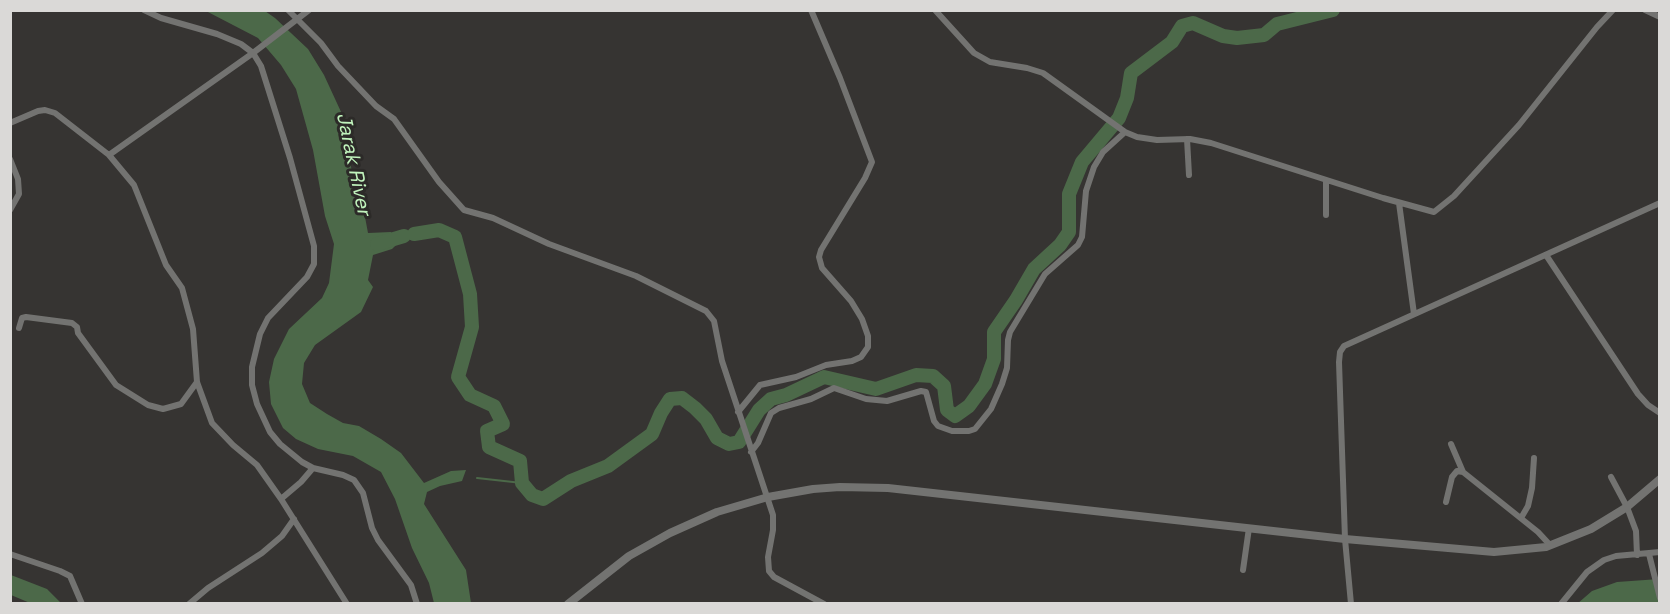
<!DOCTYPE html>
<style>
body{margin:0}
#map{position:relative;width:1670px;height:614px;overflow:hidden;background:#363432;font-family:"Space Grotesk",sans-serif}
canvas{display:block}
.frame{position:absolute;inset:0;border:12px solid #dad9d7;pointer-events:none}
</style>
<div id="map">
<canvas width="1670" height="614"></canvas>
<div class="frame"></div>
</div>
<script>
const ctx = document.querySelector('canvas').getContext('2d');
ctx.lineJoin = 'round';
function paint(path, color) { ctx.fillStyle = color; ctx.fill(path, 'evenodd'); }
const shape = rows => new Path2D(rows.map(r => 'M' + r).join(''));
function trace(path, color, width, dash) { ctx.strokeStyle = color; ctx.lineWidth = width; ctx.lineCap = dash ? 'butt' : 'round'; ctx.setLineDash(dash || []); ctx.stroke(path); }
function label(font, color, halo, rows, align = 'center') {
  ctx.font = font + ' "Space Grotesk",sans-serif'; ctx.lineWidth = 6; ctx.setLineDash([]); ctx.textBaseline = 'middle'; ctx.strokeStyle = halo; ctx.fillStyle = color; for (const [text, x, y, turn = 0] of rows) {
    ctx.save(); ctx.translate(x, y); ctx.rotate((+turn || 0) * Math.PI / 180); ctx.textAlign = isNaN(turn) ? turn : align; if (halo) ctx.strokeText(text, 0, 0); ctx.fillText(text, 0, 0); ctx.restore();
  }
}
paint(shape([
 [206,11,265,11,275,18,308,49,324,75,342,114,356,196,365,217,368,233,391,232,397,244,392,249,373,255,368,280,373,287,361,312,315,345,304,363,302,384,310,403,327,414,343,423,359,426,381,439,401,453,424,483,451,471,466,470,462,481,440,486,427,492,424,504,466,570,471,603,434,603,429,583,412,548,395,499,381,472,353,456,318,449,296,439,283,428,271,404,269,382,274,359,289,329,322,298,329,283,334,244,325,216,313,150,296,89,281,65,258,38],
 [11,575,47,589,61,603,30,603,11,595],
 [1659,579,1659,603,1577,604,1592,591,1617,582]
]), '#4c6949');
trace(shape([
 [477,478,522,483]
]), '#4c6949', 2);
trace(shape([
 [414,234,439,230,455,237,470,294,472,327,458,377,470,395,494,406,503,424,487,431,489,447,520,461,522,483,532,495,543,499,571,481,608,466,652,434,661,413,670,399,682,398,695,408,706,419,717,438,729,444,739,442,759,410,771,399,786,395,824,377,876,389,916,375,933,376,944,386,947,410,955,416,969,406,985,384,994,359,994,332,1016,300,1034,269,1060,245,1069,232,1069,194,1082,162,1119,118,1127,98,1131,73,1172,42,1182,26,1193,23,1223,36,1237,38,1264,35,1277,24,1333,10],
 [377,244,404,236]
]), '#4c6949', 14);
trace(shape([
 [144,10,161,18,217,34,241,44,253,53,261,66,290,158,314,246,314,264,307,277,268,318,260,334,252,367,252,385,257,404,270,432,280,444,302,462,313,468,343,475,354,480,363,493,372,528,378,540,411,585,417,604],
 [288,10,321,43,338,66,376,106,394,119,439,182,464,210,493,218,549,244,636,276,706,311,714,321,722,361,773,515,773,530,768,557,769,571,774,577,824,604],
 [935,10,974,53,990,62,1027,68,1043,73,1125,132,1137,137,1157,140,1190,139,1211,143,1383,198,1434,212,1454,196,1519,125,1597,27,1613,10],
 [1645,10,1660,17],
 [10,123,38,111,45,110,55,113,109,155,134,185,166,265,182,288,193,329,197,382,212,423,233,445,257,465,281,499,347,604],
 [1187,139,1189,175],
 [109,155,253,53,309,10],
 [10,159,18,179,19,194,10,210],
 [1326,180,1326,215],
 [1399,203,1414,314],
 [1546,255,1638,394,1648,405,1660,413],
 [19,328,22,318,26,317,72,323,77,327,78,333,116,385,148,405,163,409,181,404,197,382],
 [738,412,760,385,796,377,826,365,852,361,861,357,868,347,868,336,862,319,851,301,822,268,819,257,821,250,865,178,872,162,840,78,811,10],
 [1451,444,1463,472],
 [751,452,758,443,771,413,779,408,811,399,834,388,866,399,887,401,921,391,926,392,934,421,938,426,952,431,969,431,975,429,991,409,1002,384,1007,368,1008,340,1010,332,1045,274,1078,245,1082,237,1086,191,1094,167,1103,152,1125,132],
 [1611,477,1627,507,1636,531,1637,555],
 [281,499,301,482,313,468],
 [1446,502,1452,477,1457,471,1463,472,1538,532,1550,545],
 [1521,518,1528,506,1532,488,1534,458],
 [10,554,60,571,70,576,82,604],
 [1649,554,1660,598],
 [1243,570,1249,528],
 [189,604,208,588,262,553,282,536,294,519],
 [1351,604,1345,539,1339,362,1340,352,1344,346,1660,203],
 [1561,604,1587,572,1604,560,1616,556,1660,552]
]), '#737371', 6);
trace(shape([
 [568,604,629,556,670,533,717,512,768,497,813,489,840,487,888,488,1345,539,1494,552,1546,547,1591,529,1627,507,1660,479]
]), '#737371', 8);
label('italic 20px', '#c1f4bd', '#2c2a28', [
 ["Jarak River",353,164,78]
]);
</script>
